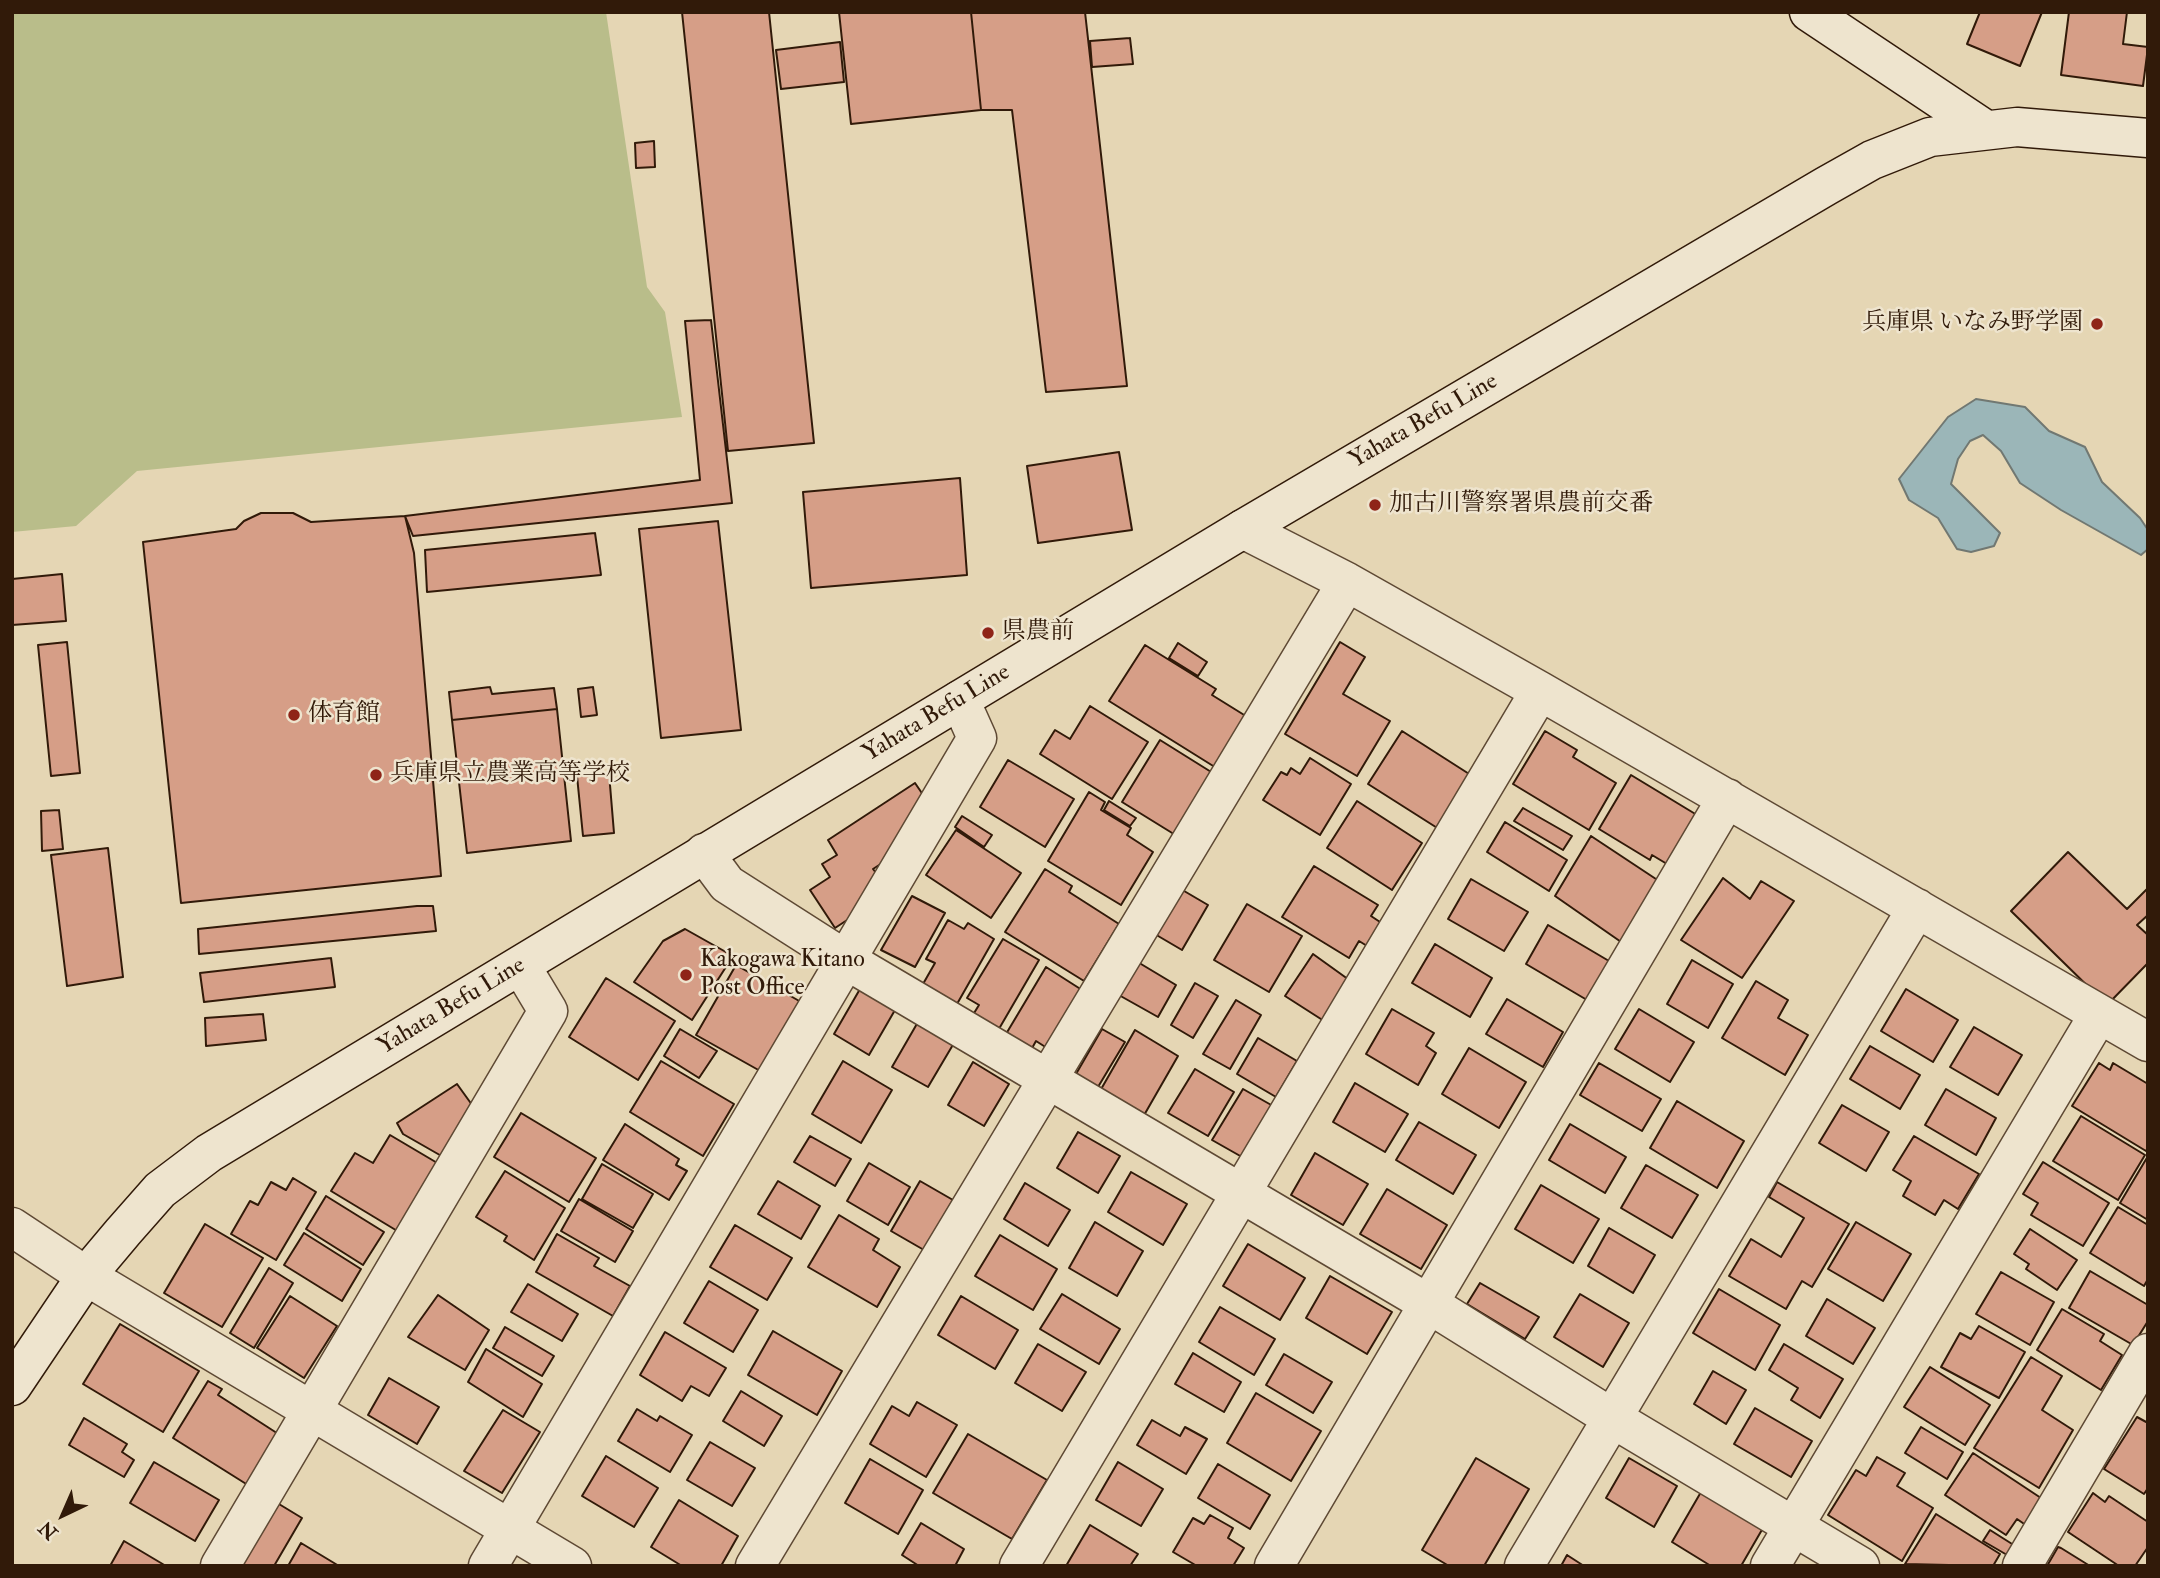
<!DOCTYPE html>
<meta charset="utf-8">
<style>
body{margin:0}
#map{position:relative;width:2160px;height:1578px;overflow:hidden;background:#e5d6b4;font-family:"IM FELL Double Pica",serif}
canvas{display:block}
.frame{position:absolute;inset:0;border:14px solid #311a09;pointer-events:none}
.north{position:absolute;left:28px;top:1480px;width:70px;height:70px;-webkit-text-stroke:5px #eee4ce;paint-order:stroke;rotate:224deg;font-size:19px;font-weight:700;line-height:28px;text-align:center;color:#311a09}
.north::after{content:'';display:block;margin:auto;width:24px;height:32px;background:#311a09;clip-path:polygon(50% 0,100% 100%,50% 72%,0 100%)}
</style>
<div id="map">
<canvas width="2160" height="1578"></canvas>
<div class="frame"></div>
<div class="north">N</div>
</div>
<script>
const ctx = document.querySelector('canvas').getContext('2d');
ctx.lineJoin = 'round';
function paint(path, color) { ctx.fillStyle = color; ctx.fill(path, 'evenodd'); }
const shape = rows => new Path2D(rows.map(r => 'M' + r).join(''));
function trace(path, color, width, dash) { ctx.strokeStyle = color; ctx.lineWidth = width; ctx.lineCap = dash ? 'butt' : 'round'; ctx.setLineDash(dash || []); ctx.stroke(path); }
function label(font, color, halo, rows, align = 'center') {
  ctx.font = font + ' "IM FELL Double Pica","Noto Serif JP",serif'; ctx.lineWidth = 5; ctx.setLineDash([]); ctx.textBaseline = 'middle'; ctx.strokeStyle = halo; ctx.fillStyle = color; for (const [text, x, y, turn = 0] of rows) {
    ctx.save(); ctx.translate(x, y); ctx.rotate((+turn || 0) * Math.PI / 180); ctx.textAlign = isNaN(turn) ? turn : align; if (halo) ctx.strokeText(text, 0, 0); ctx.fillText(text, 0, 0); ctx.restore();
  }
}
paint(shape([
 [12,12,606,12,647,287,665,312,682,417,137,471,76,526,12,532]
]), '#b9bd8a');
const water = shape([
 [1976,399,2025,407,2049,431,2085,447,2102,482,2140,518,2148,530,2148,549,2141,555,2061,510,2020,483,2001,451,1983,435,1970,441,1958,459,1951,484,2000,533,1994,546,1971,552,1957,549,1938,518,1909,500,1899,479,1948,417,1976,399]
]);
paint(water, '#9bb6b8');
trace(water, '#717872', 2);
const building = shape([
 [682,12,769,12,814,443,728,451,682,12],
 [839,12,971,12,981,110,851,124,839,12],
 [971,12,1085,12,1127,386,1046,392,1012,110,981,110,971,12],
 [1980,12,2042,12,2020,66,1967,44,1980,12],
 [2069,12,2127,12,2123,44,2148,47,2143,86,2061,75,2069,12],
 [1130,38,1133,64,1092,67,1090,41,1130,38],
 [840,42,844,82,781,89,776,50,840,42],
 [654,141,655,167,636,168,635,143,654,141],
 [711,320,732,503,413,536,405,516,700,480,685,321,711,320],
 [1119,452,1132,530,1038,543,1027,466,1119,452],
 [960,478,967,575,811,588,803,492,960,478],
 [261,513,293,513,311,522,405,516,414,553,441,876,181,903,143,542,236,529,244,521,261,513],
 [718,521,741,730,661,738,639,529,718,521],
 [595,533,601,575,427,592,425,550,595,533],
 [62,574,66,621,12,625,12,579,62,574],
 [67,642,80,773,51,776,38,645,67,642],
 [1340,642,1365,657,1343,694,1390,721,1357,776,1285,734,1340,642],
 [1178,643,1207,662,1198,676,1169,658,1178,643],
 [1145,645,1216,689,1212,695,1249,718,1218,769,1109,701,1145,645],
 [490,687,492,694,554,688,557,709,452,720,449,692,490,687],
 [593,687,597,715,581,717,578,689,593,687],
 [1090,706,1148,742,1112,799,1040,754,1055,730,1070,739,1090,706],
 [557,709,571,841,467,853,452,720,557,709],
 [1402,731,1477,779,1442,831,1368,784,1402,731],
 [1545,731,1577,750,1573,757,1616,783,1589,830,1513,784,1545,731],
 [1160,740,1216,775,1177,836,1122,802,1160,740],
 [1310,758,1351,784,1320,835,1263,800,1281,772,1287,775,1291,768,1300,774,1310,758],
 [1008,760,1074,799,1045,847,980,807,1008,760],
 [609,773,614,833,583,836,577,776,609,773],
 [1631,775,1697,815,1667,864,1652,855,1650,860,1599,829,1631,775],
 [915,783,930,805,907,847,873,869,886,886,864,909,835,928,810,890,830,877,822,864,837,855,828,840,915,783],
 [1089,792,1105,802,1101,810,1131,828,1127,835,1153,852,1121,905,1048,861,1089,792],
 [1109,801,1136,818,1130,826,1104,810,1109,801],
 [1357,801,1422,843,1392,890,1327,848,1357,801],
 [1523,808,1572,836,1563,850,1514,821,1523,808],
 [59,810,63,849,42,851,41,811,59,810],
 [962,816,992,835,984,847,955,827,962,816],
 [1505,822,1567,860,1549,891,1487,852,1505,822],
 [956,830,1021,873,991,918,926,875,956,830],
 [1591,836,1665,885,1624,944,1555,896,1591,836],
 [108,848,123,977,67,986,51,855,108,848],
 [2068,852,2127,909,2148,888,2148,915,2137,925,2148,935,2148,963,2107,1005,2011,911,2068,852],
 [1314,866,1378,905,1371,916,1386,926,1372,949,1359,941,1349,958,1282,917,1314,866],
 [1045,869,1072,886,1069,892,1119,924,1084,981,1005,932,1045,869],
 [1723,878,1750,899,1761,881,1794,901,1742,978,1681,940,1723,878],
 [1471,879,1528,912,1504,951,1448,919,1471,879],
 [1179,888,1208,905,1182,950,1153,933,1179,888],
 [912,896,945,913,915,967,881,950,912,896],
 [1247,904,1302,936,1269,992,1214,960,1247,904],
 [417,906,433,906,436,931,199,954,198,929,417,906],
 [948,920,964,929,968,923,994,939,957,1004,923,984,935,963,926,959,948,920],
 [1548,925,1609,961,1587,1000,1526,964,1548,925],
 [685,929,733,956,692,1020,634,982,663,941,685,929],
 [1003,939,1039,960,996,1034,971,1018,979,1005,967,998,1003,939],
 [1435,944,1492,978,1470,1017,1412,983,1435,944],
 [1313,954,1352,982,1324,1021,1285,996,1313,954],
 [331,958,335,987,204,1002,200,973,331,958],
 [1692,960,1733,984,1708,1028,1667,1004,1692,960],
 [1136,961,1176,985,1158,1017,1117,994,1136,961],
 [736,965,801,1002,762,1072,696,1035,736,965],
 [1046,967,1082,990,1047,1048,1036,1041,1031,1050,1006,1034,1046,967],
 [606,978,675,1021,638,1080,569,1037,606,978],
 [1756,981,1788,1000,1778,1018,1808,1035,1785,1075,1722,1038,1756,981],
 [1195,983,1218,996,1193,1038,1171,1025,1195,983],
 [860,989,895,1010,869,1055,834,1034,860,989],
 [1906,989,1958,1020,1933,1062,1881,1031,1906,989],
 [1507,999,1563,1032,1543,1067,1486,1034,1507,999],
 [1236,1000,1261,1015,1230,1069,1203,1054,1236,1000],
 [1392,1009,1434,1033,1426,1046,1436,1053,1418,1085,1366,1054,1392,1009],
 [1639,1009,1694,1042,1670,1082,1615,1049,1639,1009],
 [263,1014,266,1040,206,1046,205,1018,263,1014],
 [918,1022,954,1043,928,1087,892,1067,918,1022],
 [1974,1027,2022,1055,1998,1095,1950,1067,1974,1027],
 [680,1029,717,1051,699,1078,664,1056,680,1029],
 [1102,1029,1125,1042,1098,1087,1076,1074,1102,1029],
 [1135,1030,1178,1056,1143,1117,1100,1091,1135,1030],
 [1258,1038,1297,1061,1276,1097,1237,1074,1258,1038],
 [1870,1046,1920,1075,1900,1109,1850,1079,1870,1046],
 [1469,1048,1526,1082,1499,1128,1442,1094,1469,1048],
 [661,1061,734,1104,703,1156,630,1112,661,1061],
 [843,1061,892,1090,861,1143,812,1114,843,1061],
 [973,1062,1009,1084,984,1126,948,1105,973,1062],
 [1599,1063,1661,1099,1642,1131,1580,1095,1599,1063],
 [2099,1063,2110,1070,2113,1063,2148,1084,2148,1148,2146,1151,2072,1106,2099,1063],
 [1195,1069,1234,1092,1208,1136,1168,1113,1195,1069],
 [1355,1083,1408,1114,1385,1152,1333,1122,1355,1083],
 [457,1084,475,1109,445,1158,403,1134,397,1123,457,1084],
 [1243,1089,1273,1106,1242,1157,1212,1140,1243,1089],
 [1946,1089,1996,1118,1976,1155,1925,1125,1946,1089],
 [1677,1101,1744,1141,1717,1188,1650,1148,1677,1101],
 [1842,1105,1889,1132,1866,1171,1819,1143,1842,1105],
 [521,1113,596,1158,569,1202,494,1157,521,1113],
 [2081,1116,2145,1155,2118,1200,2053,1161,2081,1116],
 [1419,1122,1476,1155,1453,1194,1396,1160,1419,1122],
 [625,1124,679,1159,676,1165,687,1171,669,1200,603,1160,625,1124],
 [1570,1124,1626,1157,1605,1193,1549,1160,1570,1124],
 [1078,1132,1120,1156,1098,1193,1057,1168,1078,1132],
 [390,1135,439,1164,399,1232,331,1191,355,1153,373,1163,390,1135],
 [810,1136,851,1159,835,1186,794,1162,810,1136],
 [1914,1136,1979,1174,1958,1209,1944,1200,1935,1215,1903,1196,1911,1181,1893,1170,1914,1136],
 [1315,1153,1368,1184,1343,1225,1291,1195,1315,1153],
 [2148,1156,2148,1220,2120,1203,2148,1156],
 [2043,1162,2109,1203,2083,1246,2031,1215,2038,1203,2023,1194,2043,1162],
 [869,1163,910,1187,888,1225,847,1201,869,1163],
 [602,1164,653,1194,633,1228,582,1199,602,1164],
 [1646,1165,1698,1195,1672,1238,1621,1208,1646,1165],
 [505,1171,565,1208,534,1260,504,1241,507,1236,476,1217,505,1171],
 [1131,1172,1187,1204,1163,1245,1108,1212,1131,1172],
 [293,1178,316,1192,276,1260,231,1234,250,1201,258,1205,271,1182,286,1190,293,1178],
 [778,1181,820,1206,801,1239,758,1214,778,1181],
 [920,1181,953,1200,924,1250,891,1231,920,1181],
 [1777,1182,1849,1224,1812,1287,1802,1281,1786,1309,1729,1276,1751,1239,1781,1257,1804,1218,1769,1197,1777,1182],
 [1025,1183,1070,1210,1048,1246,1004,1219,1025,1183],
 [1541,1185,1599,1219,1573,1263,1515,1229,1541,1185],
 [1387,1189,1447,1225,1421,1269,1360,1234,1387,1189],
 [326,1196,384,1232,363,1265,306,1229,326,1196],
 [579,1199,633,1231,615,1262,561,1231,579,1199],
 [2118,1207,2148,1225,2148,1279,2144,1286,2090,1253,2118,1207],
 [839,1215,879,1239,873,1250,900,1267,877,1307,808,1267,839,1215],
 [1095,1222,1143,1251,1117,1296,1069,1268,1095,1222],
 [1856,1222,1911,1254,1883,1301,1828,1269,1856,1222],
 [205,1224,263,1258,222,1327,164,1293,205,1224],
 [735,1225,792,1258,767,1300,710,1267,735,1225],
 [1609,1228,1655,1255,1633,1293,1588,1266,1609,1228],
 [2030,1229,2077,1260,2057,1290,2026,1269,2029,1264,2014,1254,2030,1229],
 [304,1233,361,1269,342,1301,284,1265,304,1233],
 [557,1234,599,1258,594,1266,630,1286,613,1316,536,1272,557,1234],
 [1000,1235,1057,1269,1033,1310,975,1276,1000,1235],
 [1248,1244,1305,1278,1280,1320,1223,1286,1248,1244],
 [269,1268,293,1283,254,1348,230,1333,269,1268],
 [2090,1271,2148,1305,2148,1321,2133,1345,2069,1308,2090,1271],
 [2001,1272,2054,1302,2030,1345,1976,1314,2001,1272],
 [1330,1276,1392,1312,1367,1354,1306,1318,1330,1276],
 [709,1281,758,1310,733,1352,684,1323,709,1281],
 [1480,1283,1539,1317,1525,1339,1467,1304,1480,1283],
 [528,1284,578,1314,562,1341,511,1312,528,1284],
 [1719,1289,1780,1325,1755,1370,1693,1333,1719,1289],
 [1062,1294,1120,1329,1099,1364,1040,1329,1062,1294],
 [1580,1294,1629,1323,1603,1367,1554,1337,1580,1294],
 [438,1295,489,1330,465,1370,408,1337,438,1295],
 [290,1296,337,1326,304,1378,257,1348,290,1296],
 [961,1296,1018,1330,995,1369,938,1335,961,1296],
 [1827,1299,1875,1328,1853,1364,1806,1336,1827,1299],
 [1220,1307,1275,1339,1254,1375,1199,1342,1220,1307],
 [2062,1309,2104,1334,2100,1341,2122,1355,2101,1390,2037,1350,2062,1309],
 [120,1324,199,1371,163,1432,83,1384,120,1324],
 [1979,1326,2025,1352,1999,1398,1941,1367,1960,1333,1971,1339,1979,1326],
 [505,1327,554,1356,542,1376,493,1348,505,1327],
 [773,1331,842,1371,817,1415,748,1375,773,1331],
 [665,1332,726,1368,709,1396,691,1386,682,1401,640,1375,665,1332],
 [1038,1344,1086,1372,1062,1411,1015,1383,1038,1344],
 [1784,1344,1843,1379,1820,1418,1791,1400,1798,1388,1769,1370,1784,1344],
 [486,1349,542,1384,523,1417,468,1382,486,1349],
 [1193,1353,1241,1382,1224,1412,1175,1384,1193,1353],
 [1284,1354,1332,1382,1313,1413,1266,1385,1284,1354],
 [2031,1357,2062,1376,2042,1410,2073,1430,2039,1488,1974,1448,2031,1357],
 [1930,1367,1990,1405,1965,1445,1904,1407,1930,1367],
 [1713,1371,1746,1390,1726,1424,1694,1404,1713,1371],
 [389,1378,439,1407,417,1444,368,1415,389,1378],
 [208,1381,222,1389,218,1395,283,1437,251,1487,173,1438,208,1381],
 [741,1391,782,1416,764,1446,723,1421,741,1391],
 [1256,1393,1321,1431,1291,1481,1227,1443,1256,1393],
 [917,1402,957,1425,926,1477,870,1444,892,1406,909,1416,917,1402],
 [1755,1408,1812,1441,1791,1477,1734,1444,1755,1408],
 [637,1409,657,1421,660,1416,692,1435,670,1472,618,1441,637,1409],
 [503,1410,540,1432,502,1493,464,1471,503,1410],
 [2137,1417,2148,1423,2148,1488,2144,1494,2104,1469,2137,1417],
 [84,1418,127,1444,122,1452,134,1460,124,1477,69,1445,84,1418],
 [1152,1420,1180,1436,1185,1427,1207,1439,1186,1474,1137,1445,1152,1420],
 [1921,1427,1963,1452,1947,1479,1905,1453,1921,1427],
 [968,1434,1047,1480,1012,1539,933,1493,968,1434],
 [710,1442,755,1468,732,1506,687,1480,710,1442],
 [1973,1453,2047,1502,2030,1528,2017,1519,2006,1535,1945,1495,1973,1453],
 [606,1456,658,1488,634,1527,582,1496,606,1456],
 [1877,1457,1905,1473,1897,1486,1933,1508,1902,1561,1828,1515,1856,1470,1866,1476,1877,1457],
 [1476,1458,1529,1489,1484,1566,1449,1566,1422,1550,1476,1458],
 [1629,1458,1677,1486,1654,1527,1606,1498,1629,1458],
 [870,1459,923,1490,898,1534,845,1503,870,1459],
 [154,1462,219,1500,195,1541,130,1503,154,1462],
 [1118,1462,1163,1489,1141,1526,1096,1500,1118,1462],
 [1218,1464,1270,1495,1250,1529,1198,1498,1218,1464],
 [1701,1492,1763,1528,1741,1566,1711,1566,1672,1542,1701,1492],
 [2093,1493,2105,1502,2109,1496,2148,1522,2148,1547,2135,1566,2119,1566,2068,1532,2093,1493],
 [679,1500,738,1536,721,1566,682,1566,651,1547,679,1500],
 [274,1501,302,1518,274,1566,246,1566,239,1561,274,1501],
 [1936,1514,2000,1554,1993,1566,1905,1564,1936,1514],
 [1210,1515,1233,1528,1228,1538,1244,1548,1233,1566,1197,1566,1173,1552,1193,1518,1204,1524,1210,1515],
 [921,1523,964,1549,955,1566,919,1566,902,1555,921,1523],
 [1090,1525,1138,1554,1130,1566,1066,1566,1090,1525],
 [1990,1530,2020,1549,2014,1559,1983,1541,1990,1530],
 [124,1541,166,1566,110,1566,124,1541],
 [301,1543,339,1566,288,1566,301,1543],
 [2058,1547,2061,1548,2090,1566,2047,1566,2058,1547],
 [1567,1555,1584,1566,1561,1566,1567,1555]
]);
paint(building, '#d69e87');
trace(building, '#311a09', 2);
const street = shape([
 [1243,529,1347,582,1540,691,2148,1042],
 [704,853,727,884,846,960,1429,1304,1612,1418,1860,1566],
 [12,1227,86,1276,572,1566],
 [220,1566,548,1011,521,966],
 [488,1566,977,738,960,700],
 [755,1566,1347,582],
 [1019,1566,1540,691],
 [1274,1566,1727,798],
 [1524,1566,1917,908],
 [1770,1566,2099,1014],
 [2022,1566,2148,1353]
]);
const secondary = shape([
 [1809,12,1986,130],
 [12,1386,86,1276,123,1232,160,1190,209,1153,1243,529,1826,186,1872,160,1930,137,2017,127,2148,138]
]);
trace(street, '#5e4934', 41);
trace(secondary, '#311a09', 41);
trace(street, '#eee4ce', 38);
trace(secondary, '#eee4ce', 38);
for (const [x, y, r, color] of [
 [2097,324,7,"#8f2418"],
 [1375,505,7,"#8f2418"],
 [988,633,7,"#8f2418"],
 [294,715,7,"#8f2418"],
 [376,775,7,"#8f2418"],
 [686,975,7,"#8f2418"]
]) { const dot = new Path2D(); dot.arc(x, y, r, 0, 2 * Math.PI); ctx.fillStyle = color; ctx.fill(dot); trace(dot, '#eee4ce', 2.5); }
label('24px', '#311a09', '#eee4ce', [
 ["兵庫県 いなみ野学園",2083,324,"right"],
 ["加古川警察署県農前交番",1389,505],
 ["県農前",1002,633],
 ["体育館",308,715],
 ["兵庫県立農業高等学校",390,775],
 ["Kakogawa Kitano",700,961],
 ["Post Office",700,989]
], 'left');
label('24px', '#311a09', '#eee4ce', [
 ["Yahata Befu Line",1424,422,-30],
 ["Yahata Befu Line",937,714,-31],
 ["Yahata Befu Line",452,1007,-31]
]);
</script>
